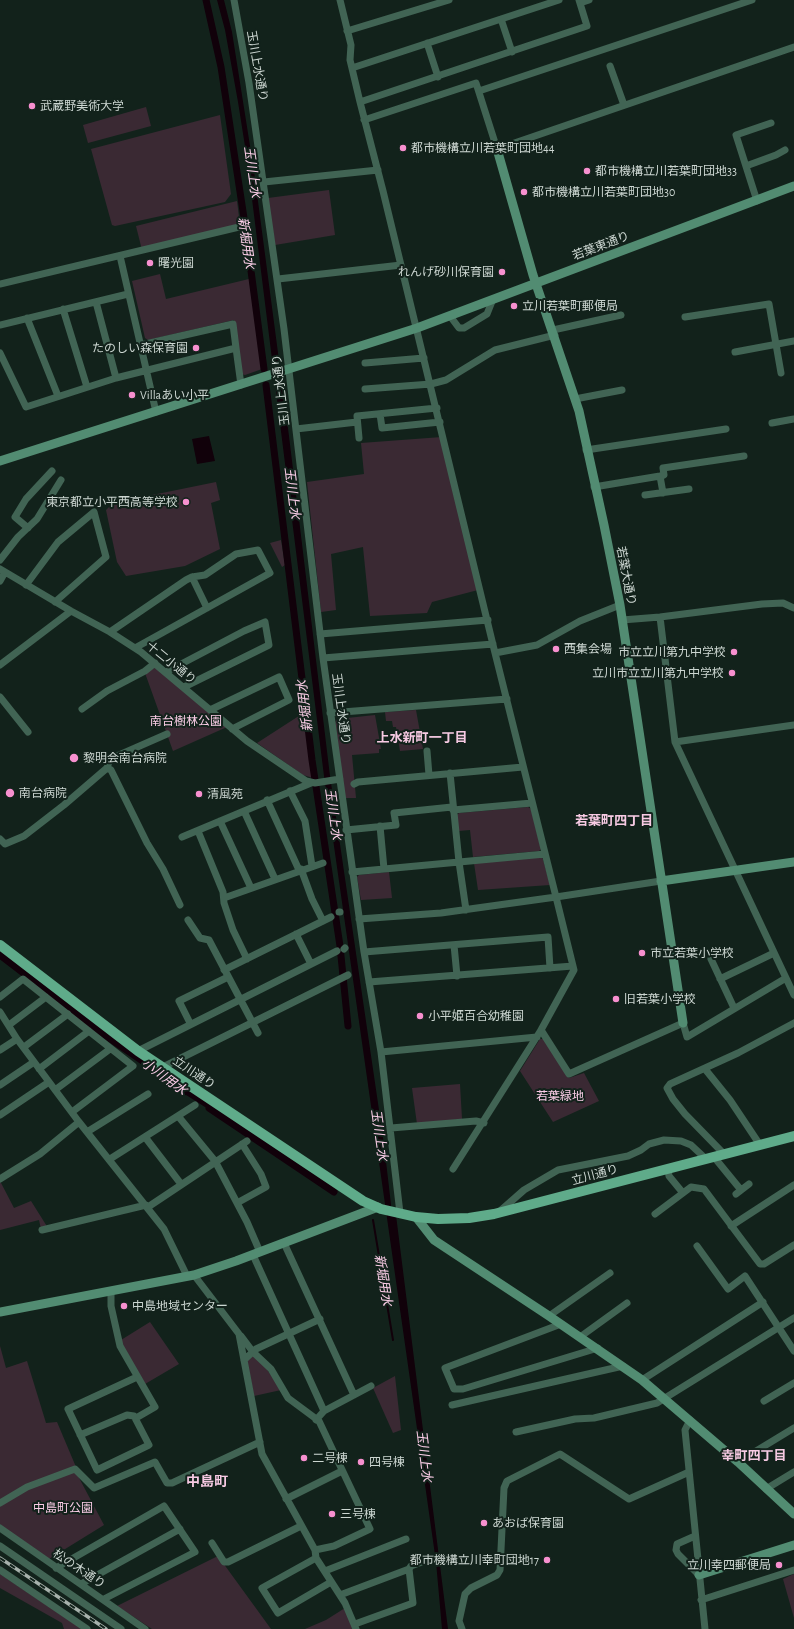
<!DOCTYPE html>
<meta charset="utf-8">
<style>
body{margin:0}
canvas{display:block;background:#12221b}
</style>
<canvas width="794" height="1629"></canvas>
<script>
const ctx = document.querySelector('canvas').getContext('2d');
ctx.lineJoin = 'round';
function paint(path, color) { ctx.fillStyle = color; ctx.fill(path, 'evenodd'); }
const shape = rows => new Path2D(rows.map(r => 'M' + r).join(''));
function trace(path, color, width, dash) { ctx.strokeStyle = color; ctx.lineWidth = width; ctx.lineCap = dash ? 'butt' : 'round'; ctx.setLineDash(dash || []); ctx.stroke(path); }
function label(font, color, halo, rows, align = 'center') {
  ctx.font = font + ' "Alegreya Sans","Noto Sans JP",sans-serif'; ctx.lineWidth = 4; ctx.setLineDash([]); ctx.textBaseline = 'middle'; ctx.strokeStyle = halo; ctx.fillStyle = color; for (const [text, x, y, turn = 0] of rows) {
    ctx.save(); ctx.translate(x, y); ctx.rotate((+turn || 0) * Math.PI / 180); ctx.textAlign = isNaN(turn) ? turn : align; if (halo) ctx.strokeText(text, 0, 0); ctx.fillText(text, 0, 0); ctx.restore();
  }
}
paint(shape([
 [146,107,151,126,88,143,83,125],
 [220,115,231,194,225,202,115,226,112,225,91,149],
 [329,190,335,235,275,245,268,198],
 [237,201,240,225,142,250,136,226],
 [160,274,166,299,249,279,262,369,245,375,241,374,234,320,148,340,145,338,132,281],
 [442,437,478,590,432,602,427,613,370,616,363,547,331,554,336,610,321,612,307,482,364,474,361,443],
 [216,482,220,500,211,503,220,549,185,566,126,576,117,562,106,510,113,503],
 [281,540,285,565,282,567,270,543],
 [156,667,227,727,173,751,145,673],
 [416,710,423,749,400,751,396,727,393,727,392,721,386,721,385,712],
 [305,712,313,778,303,775,257,743],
 [375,715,381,749,379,749,379,753,352,755,356,798,345,798,335,722,338,719],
 [528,807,531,809,541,849,539,851,473,857,470,830,458,831,456,816,459,813],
 [541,857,543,859,550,885,478,890,474,863],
 [389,872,392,898,361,900,357,877,359,875],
 [540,1039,547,1039,569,1078,584,1073,599,1101,553,1122,520,1071],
 [460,1084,462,1119,417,1124,412,1088],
 [0,1181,14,1208,31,1201,48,1228,41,1229,39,1220,0,1230],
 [150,1322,179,1364,145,1384,126,1354,121,1340],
 [0,1346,6,1368,27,1361,46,1423,57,1422,76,1467,0,1501],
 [253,1356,262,1362,281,1390,254,1396,247,1361],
 [395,1376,401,1430,393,1433,373,1388],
 [72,1472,77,1474,104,1525,49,1559,0,1525,0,1506,28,1488],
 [218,1556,271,1629,152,1629,117,1606],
 [0,1574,82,1629,64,1629,62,1623,0,1588],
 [794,1574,794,1618,783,1579],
 [345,1608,354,1629,305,1629,326,1620]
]), '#3a2933');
paint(shape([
 [217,0,224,0,232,32,254,171,289,436,330,776,384,1144,392,1213,396,1215,448,1629,442,1629,436,1562,324,776,247,159,238,102,225,30],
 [209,436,215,461,197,464,192,439]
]), '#11010a');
paint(shape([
 [281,363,283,379,273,383,271,366]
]), '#12221b');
trace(shape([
 [373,1220,393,1340]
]), '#11010a', 2);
trace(shape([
 [206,0,221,67,244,218,264,369],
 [266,385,312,760,340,946,348,1026],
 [0,955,99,1031,182,1088,182,1091,188,1092,210,1106,209,1108,334,1192]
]), '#11010a', 7);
trace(shape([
 [234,0,249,83,284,329,323,658,364,952,381,1052,400,1213],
 [340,0,351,45,350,60,360,102,383,191,495,653,537,645,580,621,620,605],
 [580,3,589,0],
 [501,19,512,52],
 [347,31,449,0],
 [427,43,438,77],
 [610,66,624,105],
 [352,68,559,0],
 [479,91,752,0],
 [360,102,587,26,579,0],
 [364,120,476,83,497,149,794,47],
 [746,166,776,155,785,150],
 [264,182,378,170],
 [757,201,736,135,771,123],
 [120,256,156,412],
 [278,279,401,265],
 [0,284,239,227],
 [96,302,116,378],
 [63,309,87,387],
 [450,316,459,328,464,328,487,314,493,299],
 [685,317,769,304,781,373],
 [27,318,58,396],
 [0,325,128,294],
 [553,330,621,315],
 [236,348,241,385],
 [735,352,794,341],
 [0,353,26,407,116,378,236,348,233,324,141,345],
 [365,363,424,358],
 [365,389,431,384,446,380,495,350,555,335],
 [575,399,622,390],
 [380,414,382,428,440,422],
 [772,423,794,419],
 [296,429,357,422],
 [359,438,357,416,437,408],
 [586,450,726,429],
 [660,476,663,493],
 [594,487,660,476,664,475,663,468,744,456],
 [645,495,689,489],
 [28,528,15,517,26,499,52,471],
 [0,560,18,537,37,519,61,480],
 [0,569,71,611,110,632,141,652,247,741,306,781,315,783,340,779],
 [192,577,207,608],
 [0,581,5,572],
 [26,585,58,542,94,512,106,557,55,602],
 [660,617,675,742],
 [622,620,660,617,762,604,783,603,794,608],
 [110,632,186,580,192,577,205,575,236,554,258,550,270,573,135,648],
 [320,634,488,620],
 [323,658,493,644],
 [0,665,71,611],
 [166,672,244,631,265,622,269,645,184,687],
 [0,697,28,732],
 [82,709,107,691,145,671,155,663],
 [210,710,279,677,289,700,232,729],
 [330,713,507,699],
 [794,725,675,742,794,995],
 [427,751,429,775],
 [107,768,110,759,167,734],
 [450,773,459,862,466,910],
 [354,784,358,782,523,767],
 [290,791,305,821,312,866],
 [267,800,299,870],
 [453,810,532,803],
 [244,811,275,879],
 [220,821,251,888],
 [380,826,384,869],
 [346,830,396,825,394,813,452,807],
 [198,831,223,892,224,903,233,930,247,959],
 [182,837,311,783],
 [0,839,5,844,24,836,64,805,107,768,111,770,147,843,163,869,180,905],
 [301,869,312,899,323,921],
 [352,872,545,854],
 [661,881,556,897,574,970,541,1030,569,1074,683,1023,687,1037,786,978],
 [224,898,323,863],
 [339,912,340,912],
 [359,919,441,913,556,897,495,653],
 [188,920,200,938,209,940,258,1033],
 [296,934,311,964],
 [454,945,457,976],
 [344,949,345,948],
 [364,952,548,937,550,968],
 [711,959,734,1008],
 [224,970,331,917],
 [720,979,774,953],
 [369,982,573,966],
 [0,997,23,979,133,1066,72,1112],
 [0,1012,17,1039,79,1122,164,1229,187,1276],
 [190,1023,179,1001,228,977],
 [9,1025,46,997],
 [24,1047,68,1014],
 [0,1050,17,1039],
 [138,1051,337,951],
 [381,1052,537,1037],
 [163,1067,348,975],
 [39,1069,89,1031],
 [705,1069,730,1100,760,1145],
 [0,1085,34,1062],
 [55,1090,110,1049],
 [0,1115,49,1082],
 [178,1116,215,1161,247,1222,260,1252],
 [391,1128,476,1121,484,1123],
 [87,1132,148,1094],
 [145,1137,181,1184],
 [724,1154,685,1114,673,1099,667,1088,670,1084,738,1053,794,1023],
 [714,1157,741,1190],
 [110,1159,195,1105],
 [453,1169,541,1030],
 [668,1169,669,1176,683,1193,691,1187,704,1189,760,1264,764,1264,794,1245],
 [0,1179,40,1154,79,1122],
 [736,1194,749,1184],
 [237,1203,266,1187,261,1174,242,1144],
 [148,1207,247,1141],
 [499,1212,524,1190,558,1170,628,1156,641,1150,649,1144,664,1140,681,1141,691,1145,706,1159],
 [655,1214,683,1193],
 [731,1226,794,1185],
 [42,1230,146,1205],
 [284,1243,354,1395],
 [697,1246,728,1289,745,1276,794,1351],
 [253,1255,324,1411],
 [194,1275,239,1334,262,1454,315,1550,316,1558,345,1603,356,1629],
 [111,1292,111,1306,120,1346,155,1407,136,1418],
 [549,1316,610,1273],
 [561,1324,445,1368,454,1389,463,1389,598,1348],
 [241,1336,253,1352,271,1369,288,1398,319,1421,370,1529,334,1546,315,1550],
 [580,1337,627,1303],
 [244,1360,256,1349,320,1319],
 [642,1380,763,1302],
 [764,1401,794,1383],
 [452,1405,623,1366],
 [316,1420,324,1411,371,1386],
 [690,1420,685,1430,705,1629],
 [516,1432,575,1419,594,1418,657,1403,794,1318],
 [80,1435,127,1415,134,1416,149,1445,97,1470,68,1409,137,1377],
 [738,1462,794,1428],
 [766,1489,794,1472],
 [286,1499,342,1471],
 [0,1503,27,1487,75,1469,94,1488,155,1462,167,1483,172,1483,260,1442],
 [0,1528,145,1629],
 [695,1536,677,1544,676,1550,678,1554,699,1575],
 [212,1543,224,1562,228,1562,301,1526],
 [0,1546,121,1629],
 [316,1558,262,1588,278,1613,331,1582],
 [56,1568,164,1506,195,1552,104,1599],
 [409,1569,411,1566,430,1559],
 [0,1570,87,1629],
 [325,1571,406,1539],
 [81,1584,180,1529],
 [340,1595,409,1569,413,1603,355,1624],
 [701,1600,794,1570],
 [462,1629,459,1621,465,1594,471,1588,497,1575,500,1570,504,1488,507,1481,560,1454,629,1499,689,1472]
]), '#416454', 7);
trace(shape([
 [497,149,533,275,579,411,604,525,620,605,683,1023],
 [0,461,417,328,794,186],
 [661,881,794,862],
 [416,1217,434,1240,549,1316,642,1380,738,1462,794,1514],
 [0,1312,194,1275,236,1261,378,1207],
 [699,1575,794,1545]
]), '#528c72', 9);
trace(shape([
 [0,945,138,1051,363,1201,381,1209,416,1217,438,1219,469,1218,494,1214,794,1136]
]), '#5fab8a', 10);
const rail = shape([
 [0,1558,106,1629]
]);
trace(rail, '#a6b1ab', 3.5);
trace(rail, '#12221b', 2, [6]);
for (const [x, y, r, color] of [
 [32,106,4,"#f790cf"],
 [403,148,4,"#f790cf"],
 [587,171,4,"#f790cf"],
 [524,192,4,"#f790cf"],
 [150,263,4,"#f790cf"],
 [502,272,4,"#f790cf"],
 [514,306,4,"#f790cf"],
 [196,348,4,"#f790cf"],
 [132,395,4,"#f790cf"],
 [186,502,4,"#f790cf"],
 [556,649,4,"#f790cf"],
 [734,652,4,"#f790cf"],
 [732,673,4,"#f790cf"],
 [74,758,5,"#f790cf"],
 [10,793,5,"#f790cf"],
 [199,794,4,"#f790cf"],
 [642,953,4,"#f790cf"],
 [616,999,4,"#f790cf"],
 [420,1016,4,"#f790cf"],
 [124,1306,4,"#f790cf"],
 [304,1458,4,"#f790cf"],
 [361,1462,4,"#f790cf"],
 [332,1514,4,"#f790cf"],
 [484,1523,4,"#f790cf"],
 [547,1560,4,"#f790cf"],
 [779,1565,4,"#f790cf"]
]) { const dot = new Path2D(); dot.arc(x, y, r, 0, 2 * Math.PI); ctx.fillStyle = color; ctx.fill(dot); trace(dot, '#12221b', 1.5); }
label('12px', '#ccd6d1', '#12221b', [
 ["玉川上水通り",257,66,80],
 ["若葉東通り",601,246,-21],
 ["玉川上水通り",281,390,-97],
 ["若葉大通り",626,576,79],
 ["十二小通り",171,663,39],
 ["玉川上水通り",341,709,82],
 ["立川通り",194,1073,34],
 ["立川通り",595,1175,-15],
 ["松の木通り",79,1569,34]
]);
label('12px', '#ccd6d1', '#12221b', [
 ["武蔵野美術大学",40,106],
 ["都市機構立川若葉町団地44",411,148],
 ["都市機構立川若葉町団地33",595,171],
 ["都市機構立川若葉町団地30",532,192],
 ["曙光園",158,263],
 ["れんげ砂川保育園",494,272,"right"],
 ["立川若葉町郵便局",522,306],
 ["たのしい森保育園",188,348,"right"],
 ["Villaあい小平",140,395],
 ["東京都立小平西高等学校",178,502,"right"],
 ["西集会場",564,649],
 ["市立立川第九中学校",726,652,"right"],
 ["立川市立立川第九中学校",724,673,"right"],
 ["黎明会南台病院",83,758],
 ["南台病院",19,793],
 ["清風苑",207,794],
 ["市立若葉小学校",650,953],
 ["旧若葉小学校",624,999],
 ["小平姫百合幼稚園",428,1016],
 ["中島地域センター",132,1306],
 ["二号棟",312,1458],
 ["四号棟",369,1462],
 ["三号棟",340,1514],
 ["あおば保育園",492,1523],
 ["都市機構立川幸町団地17",539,1560,"right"],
 ["立川幸四郵便局",771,1565,"right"]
], 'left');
label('12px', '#facce6', '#12221b', [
 ["南台樹林公園",186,721],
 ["若葉緑地",560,1096],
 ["中島町公園",63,1508]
]);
label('italic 13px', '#fdcfe9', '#12221b', [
 ["玉川上水",252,172,82],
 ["新堀用水",246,243,82],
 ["玉川上水",292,493,83],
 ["新堀用水",305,706,-97],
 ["玉川上水",333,814,82],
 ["小川用水",164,1077,36],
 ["玉川上水",379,1135,82],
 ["新堀用水",383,1280,81],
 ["玉川上水",424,1456,83]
]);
label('bold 13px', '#f7cae3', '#12221b', [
 ["上水新町一丁目",422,738],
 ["若葉町四丁目",614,821],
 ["幸町四丁目",754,1456]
]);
label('bold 14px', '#f7cae3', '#12221b', [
 ["中島町",207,1482]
]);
</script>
